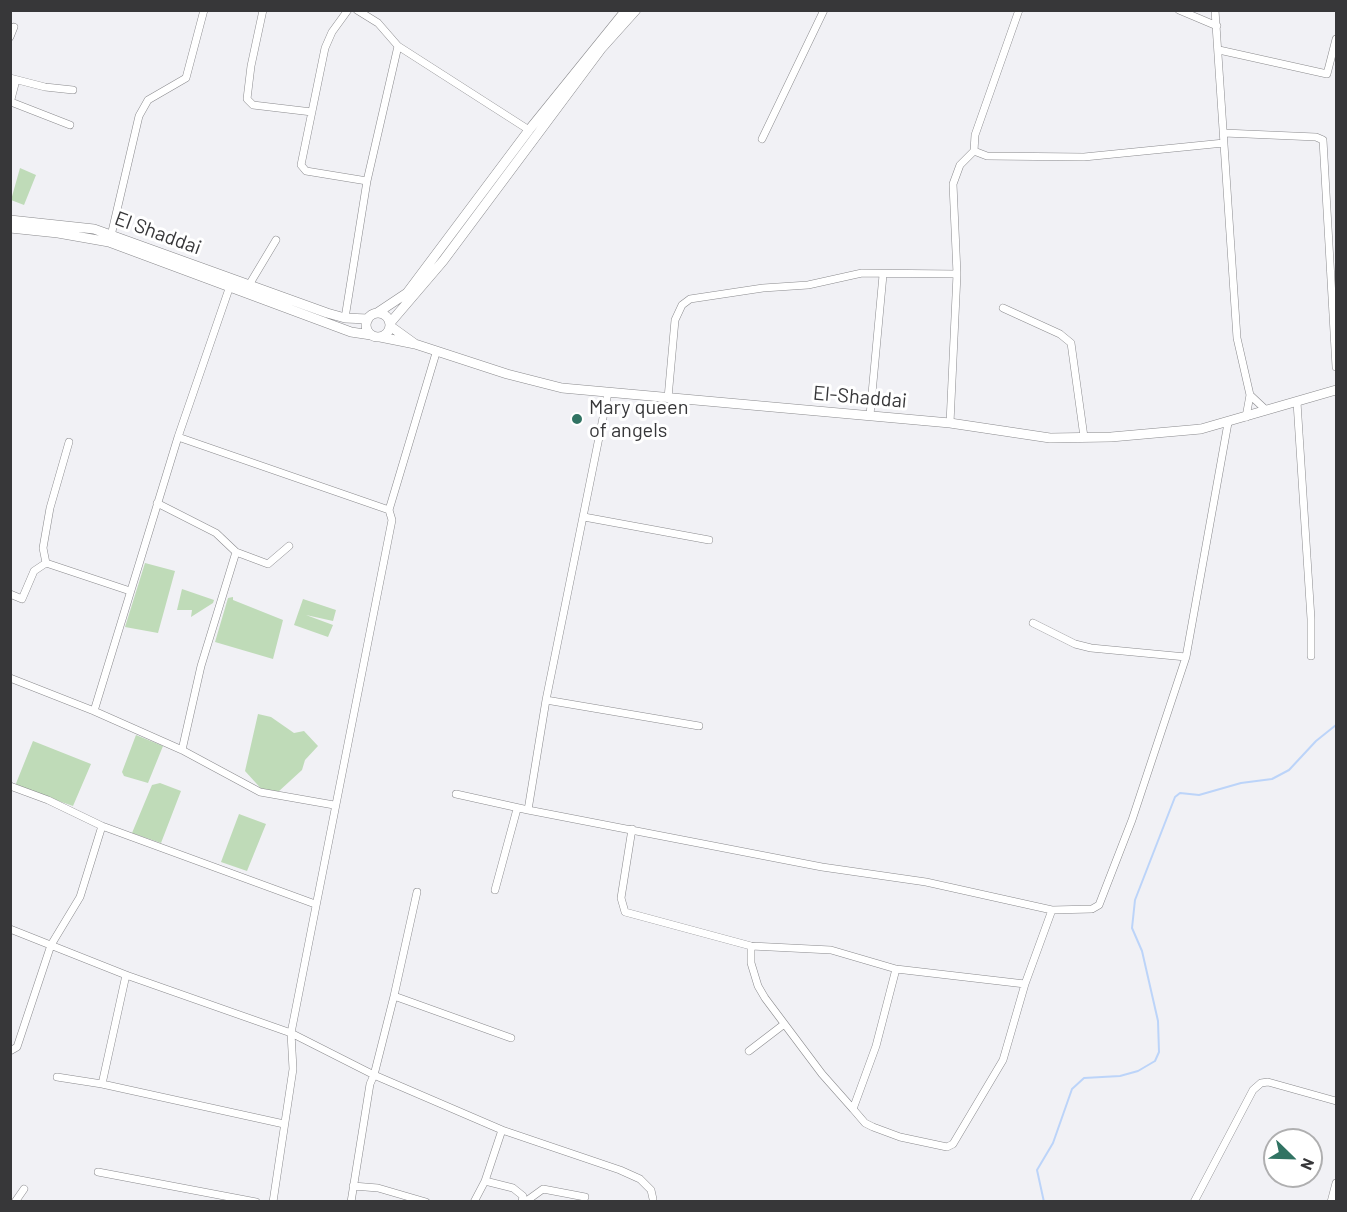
<!DOCTYPE html>
<style>
body{margin:0}
#map{position:relative;width:1347px;height:1212px;overflow:hidden;background:#f1f1f5;font-family:Barlow,sans-serif}
canvas{display:block}
.frame{position:absolute;inset:0;border:12px solid #373739;pointer-events:none}
.north{position:absolute;left:1263px;top:1128px;width:60px;height:60px;box-sizing:border-box;background:#fff;border:2px solid #afafb0;border-radius:50%;rotate:113deg;font-size:16px;font-weight:700;line-height:24px;text-align:center;color:#373739}
.north::after{content:'';display:block;margin:auto;width:21px;height:27px;background:#317363;clip-path:polygon(50% 0,100% 100%,50% 72%,0 100%)}
</style>
<div id="map">
<canvas width="1347" height="1212"></canvas>
<div class="frame"></div>
<div class="north">N</div>
</div>
<script>
const ctx = document.querySelector('canvas').getContext('2d');
ctx.lineJoin = 'round';
function paint(path, color) { ctx.fillStyle = color; ctx.fill(path, 'evenodd'); }
const shape = rows => new Path2D(rows.map(r => 'M' + r).join(''));
function trace(path, color, width, dash) { ctx.strokeStyle = color; ctx.lineWidth = width; ctx.lineCap = dash ? 'butt' : 'round'; ctx.setLineDash(dash || []); ctx.stroke(path); }
function label(font, color, halo, rows, align = 'center') {
  ctx.font = font + ' Barlow,sans-serif'; ctx.lineWidth = 6; ctx.setLineDash([]); ctx.textBaseline = 'middle'; ctx.strokeStyle = halo; ctx.fillStyle = color; for (const [text, x, y, turn = 0] of rows) {
    ctx.save(); ctx.translate(x, y); ctx.rotate((+turn || 0) * Math.PI / 180); ctx.textAlign = isNaN(turn) ? turn : align; if (halo) ctx.strokeText(text, 0, 0); ctx.fillText(text, 0, 0); ctx.restore();
  }
}
paint(shape([
 [20,168,36,175,24,205,11,200],
 [145,563,175,571,158,633,125,627],
 [182,589,214,600,213,603,191,617,192,610,177,610],
 [233,597,233,600,283,620,273,659,215,642,228,598],
 [303,599,336,610,333,621,306,615,333,625,328,637,294,625],
 [258,714,271,717,294,733,304,731,318,746,305,760,302,770,278,792,266,794,245,771],
 [136,735,163,746,148,783,124,776,122,772],
 [33,741,91,764,73,806,15,786],
 [160,783,181,791,161,843,132,833,152,785],
 [239,814,266,824,247,871,221,862]
]), '#bfdbb8');
trace(shape([
 [1044,1202,1037,1170,1053,1143,1072,1089,1084,1078,1120,1076,1138,1071,1155,1061,1159,1052,1158,1021,1142,951,1132,928,1135,900,1175,797,1180,793,1199,795,1241,783,1272,779,1289,770,1316,741,1336,725]
]), '#bcd4f9', 2);
const street = shape([
 [263,10,251,66,247,99,253,105,312,112],
 [348,10,332,32,325,48,301,165,306,171,367,181],
 [1019,10,975,135,974,151,987,156,1084,157,1224,143],
 [1179,10,1217,26],
 [1215,10,1237,338,1250,395,1246,417],
 [10,37,14,27],
 [398,46,529,130],
 [1219,50,1327,74,1336,39],
 [10,78,45,87,73,90],
 [11,102,70,125],
 [10,103,16,80],
 [1224,133,1316,137,1323,140,1336,367],
 [762,139,824,10],
 [110,240,139,116,148,100,186,78,204,10],
 [957,274,953,184,960,165,974,151],
 [249,285,276,240],
 [1003,308,1060,334,1071,343,1084,437],
 [345,318,367,181,398,46,378,23,357,10],
 [608,393,546,700,528,810,822,867,926,882,1052,910,1092,909,1099,905,1132,820,1186,657,1228,423],
 [1250,395,1266,410],
 [668,398,675,320,682,305,690,299,763,288,808,285,862,273,957,274,950,423],
 [1297,402,1311,619,1311,656],
 [870,415,883,275],
 [178,437,231,283],
 [157,503,216,533,236,552,201,666,182,750],
 [584,517,709,540],
 [236,552,268,564,289,546],
 [46,563,43,548,50,508,69,442],
 [10,594,22,599,34,571,46,563,130,591],
 [1033,623,1075,644,1091,648,1186,657],
 [10,678,94,711],
 [546,700,699,726],
 [10,786,48,800,102,826,80,897,51,945,17,1047,10,1051],
 [456,794,528,810],
 [334,805,260,792,182,750,94,711,178,437,389,510],
 [102,826,315,904],
 [632,829,621,898,625,912,751,946,831,950,896,969,1025,984,1052,910],
 [495,890,517,809],
 [10,929,126,975,291,1033,392,520,389,510,436,353],
 [751,946,751,963,758,986,765,998,822,1074,853,1109],
 [896,969,876,1046,853,1109,865,1123,873,1127,900,1137,947,1147,953,1144,1003,1060,1025,984],
 [394,996,417,892],
 [749,1051,783,1025],
 [57,1077,102,1084,284,1124],
 [102,1084,126,975],
 [98,1172,256,1202],
 [353,1186,378,1188,426,1202],
 [15,1202,24,1189],
 [273,1202,293,1069,291,1033,374,1075,394,996,511,1038],
 [351,1202,370,1084,374,1075,502,1130],
 [474,1202,485,1181],
 [522,1202,523,1196,513,1188,485,1181,502,1130,620,1170,640,1179,651,1190,653,1199],
 [525,1202,543,1189,585,1197],
 [1194,1202,1253,1090,1261,1083,1268,1082,1336,1101],
 [1331,1202,1336,1183]
]);
const secondary = shape([
 [10,220,94,229,327,313,345,318,368,319],
 [10,228,58,233,109,242,351,332,371,335],
 [377,313,407,293,529,130,626,10],
 '366 325a12 12 0 1 1 24 0a12 12 0 1 1-24 0Z',
 [390,323,443,261,601,49,636,10],
 [390,326,415,344],
 [380,337,415,344,507,374,562,388,950,423,1050,438,1111,437,1201,429,1336,390]
]);
trace(street, '#8a8a8d', 8);
trace(secondary, '#8a8a8d', 10);
trace(street, '#fff', 7);
trace(secondary, '#fff', 9);
for (const [x, y, r, color] of [
 [577,419,6,"#317363"]
]) { const dot = new Path2D(); dot.arc(x, y, r, 0, 2 * Math.PI); ctx.fillStyle = color; ctx.fill(dot); trace(dot, '#fff', 2); }
label('20px', '#373739', '#fff', [
 ["El Shaddai",158,233,20],
 ["El-Shaddai",860,397,5]
]);
label('20px', '#373739', '#fff', [
 ["Mary queen",589,407],
 ["of angels",589,430]
], 'left');
</script>
